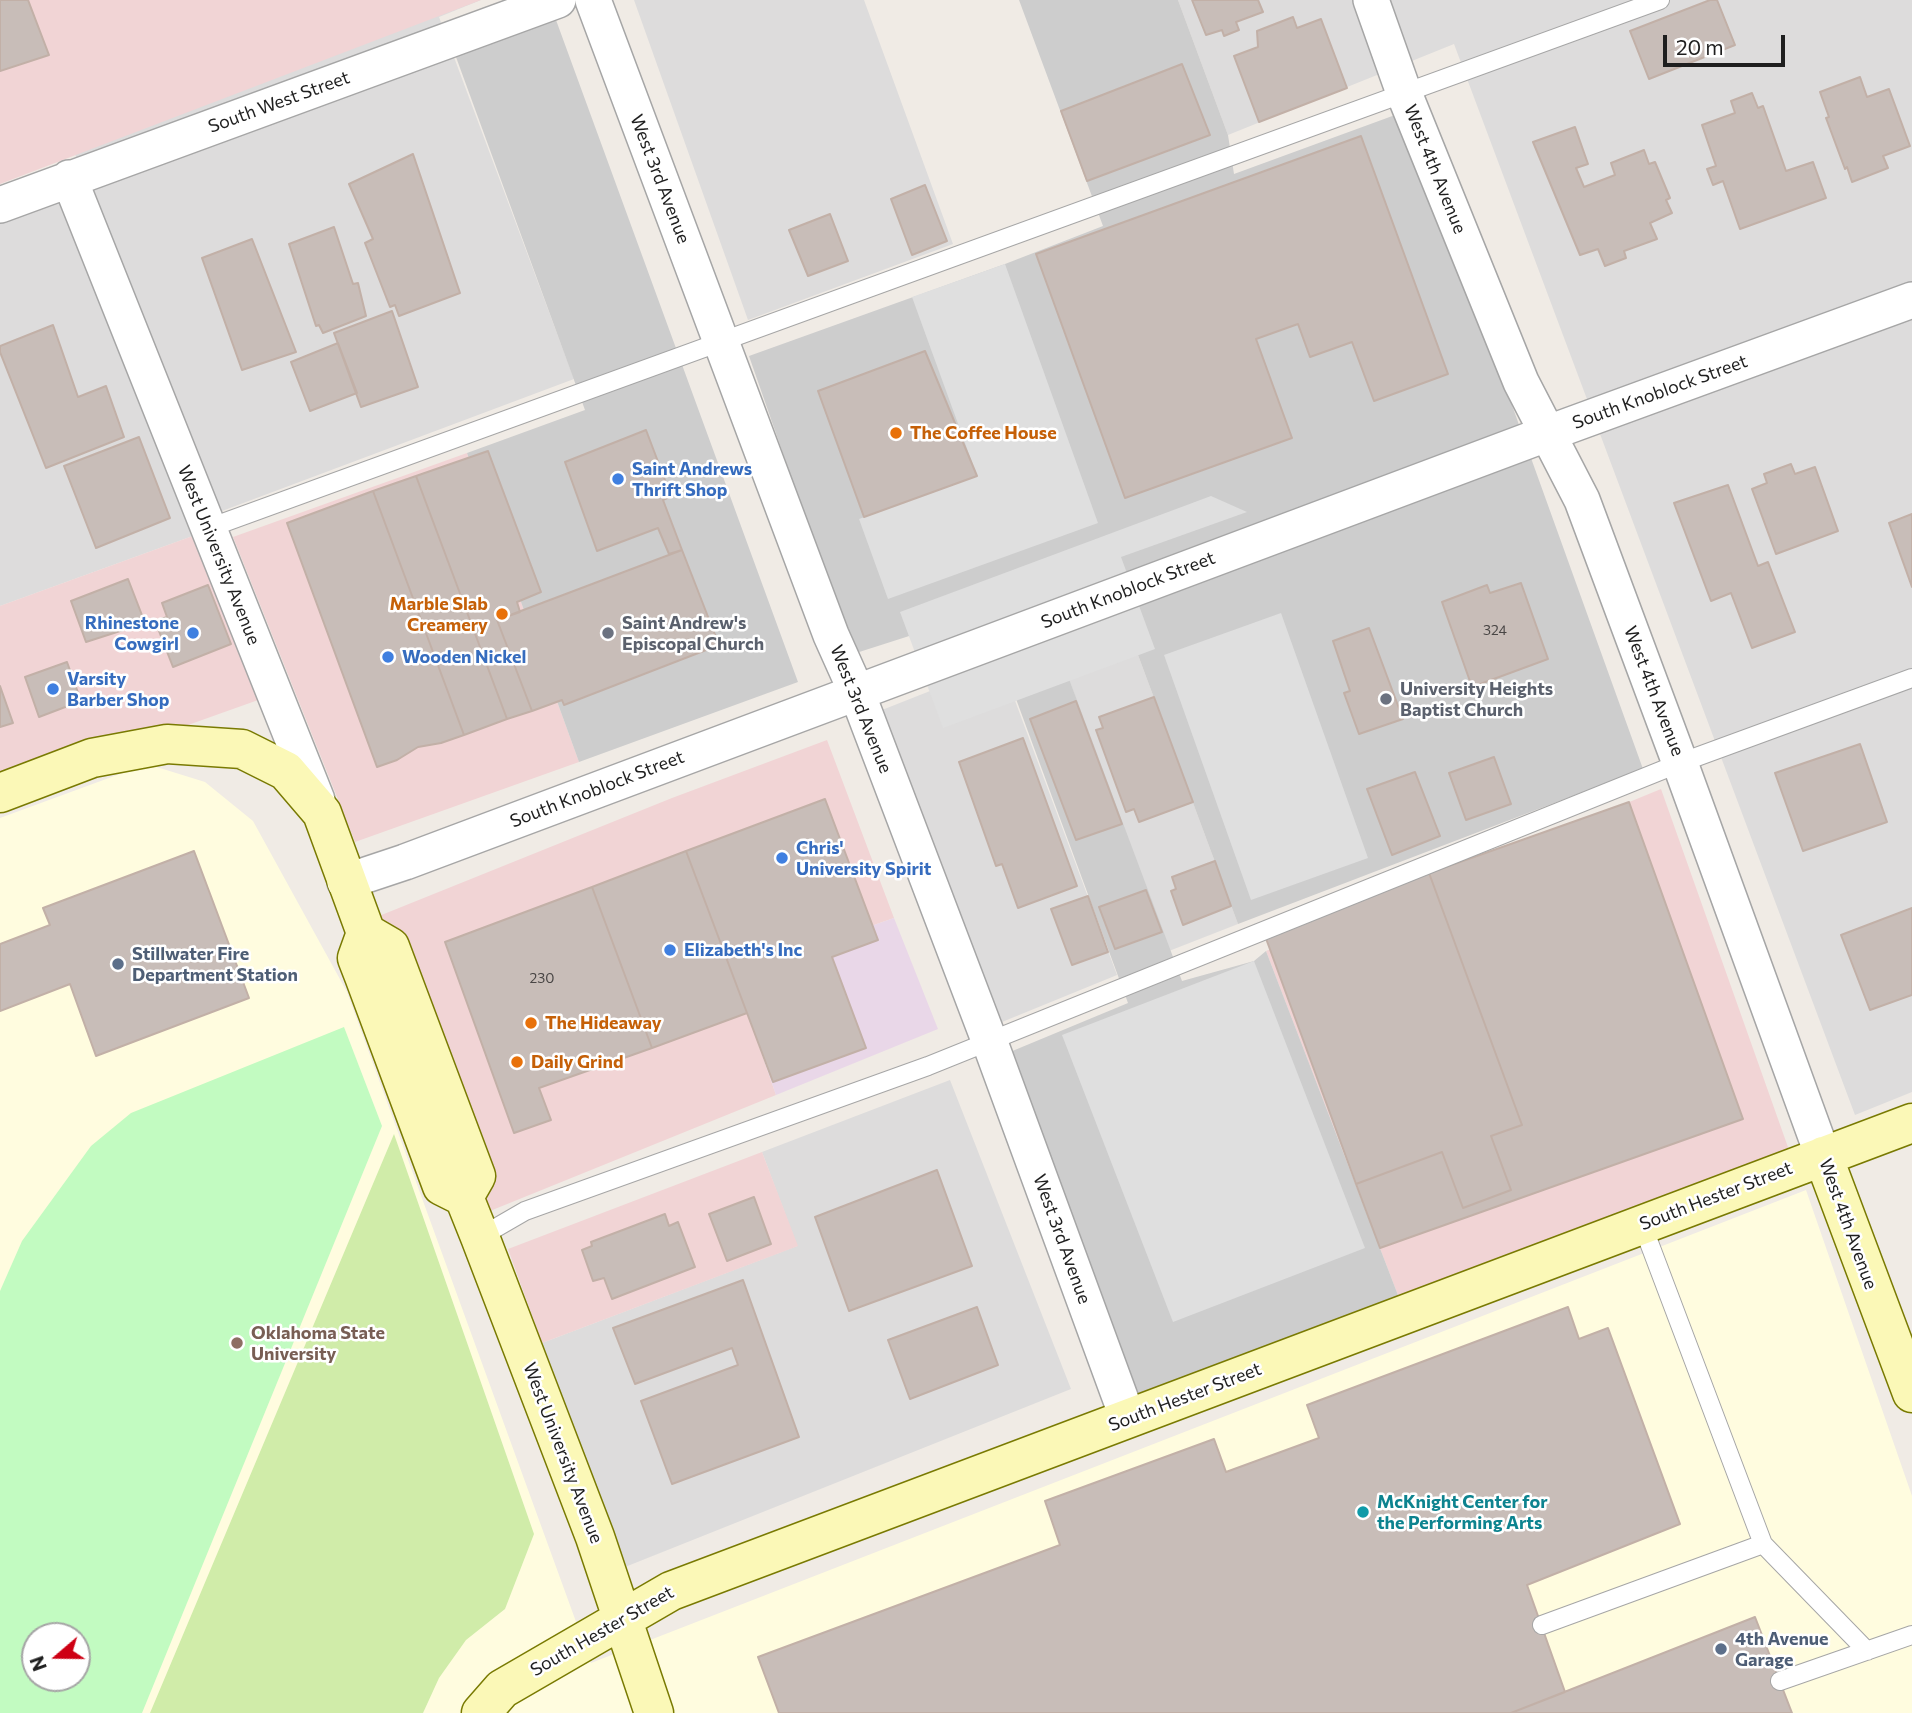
<!DOCTYPE html>
<style>
body{margin:0}
#map{position:relative;width:1912px;height:1713px;overflow:hidden;background:#f0ebe5;font-family:Commissioner,sans-serif}
canvas{display:block}
.north{position:absolute;left:21px;top:1622px;width:70px;height:70px;box-sizing:border-box;background:#fff;border:2px solid #a5a5a5;border-radius:50%;rotate:250deg;font-size:19px;font-weight:700;line-height:28px;text-align:center;color:#1f1f1f}
.north::after{content:'';display:block;margin:auto;width:24px;height:32px;background:#ce0014;clip-path:polygon(50% 0,100% 100%,50% 72%,0 100%)}
.scale{position:absolute;left:1663px;top:35px;width:122px;height:32px;box-sizing:border-box;border:4px solid #1f1f1f;border-top:0;padding-left:9px;font-size:21px;line-height:24px;white-space:nowrap;color:#1f1f1f;-webkit-text-stroke:5px #fff;paint-order:stroke}
</style>
<div id="map">
<canvas width="1912" height="1713"></canvas>
<div class="north">N</div>
<div class="scale">20 m</div>
</div>
<script>
const ctx = document.querySelector('canvas').getContext('2d');
ctx.lineJoin = 'round';
function paint(path, color) { ctx.fillStyle = color; ctx.fill(path, 'evenodd'); }
const shape = rows => new Path2D(rows.map(r => 'M' + r).join(''));
function trace(path, color, width, dash) { ctx.strokeStyle = color; ctx.lineWidth = width; ctx.lineCap = dash ? 'butt' : 'round'; ctx.setLineDash(dash || []); ctx.stroke(path); }
function label(font, color, halo, rows, align = 'center') {
  ctx.font = font + ' Commissioner,sans-serif'; ctx.lineWidth = 5; ctx.setLineDash([]); ctx.textBaseline = 'middle'; ctx.strokeStyle = halo; ctx.fillStyle = color; for (const [text, x, y, turn = 0] of rows) {
    ctx.save(); ctx.translate(x, y); ctx.rotate((+turn || 0) * Math.PI / 180); ctx.textAlign = isNaN(turn) ? turn : align; if (halo) ctx.strokeText(text, 0, 0); ctx.fillText(text, 0, 0); ctx.restore();
  }
}
paint(shape([
 [24,0,481,0,439,17,574,379,214,514,77,160],
 [634,0,864,0,953,244,748,320],
 [1178,0,1912,0,1912,1092,1855,1115,1454,44,1228,135],
 [69,181,201,533,0,606,0,208],
 [1125,620,1238,924,1169,951,1056,644],
 [1001,663,1117,975,1002,1022,882,710],
 [950,1080,1071,1389,625,1567,542,1343,797,1246,762,1152]
]), '#dddcdc');
paint(shape([
 [0,0,481,0,0,184],
 [467,453,579,762,355,842,233,537],
 [201,533,261,699,0,792,0,606],
 [827,740,894,918,734,974,776,1095,485,1213,379,916,672,798],
 [1661,789,1789,1150,1401,1303,1266,951],
 [762,1152,798,1246,542,1343,508,1249]
]), '#f1d4d5');
paint(shape([
 [894,918,938,1029,776,1095,734,974]
]), '#e9d7e8');
paint(shape([
 [147,764,205,782,253,821,347,992,591,1663,1806,1190,1912,1496,1912,1713,0,1713,0,818],
 [35,1636,77,1636,77,1678,35,1678]
]), '#fffcdf');
paint(shape([
 [1019,0,1178,0,1228,135,1234,174,1406,111,1643,769,1238,924,1125,620,1056,644,1182,981,1254,961,1266,951,1401,1303,1131,1396,1010,1052,1128,1003,984,612,853,654,749,356,1005,264,1103,226],
 [556,20,798,682,579,762,467,453,585,410,456,57]
]), '#cdcdcd');
paint(shape([
 [394,1134,534,1534,505,1609,466,1640,439,1678,423,1713,150,1713]
]), '#d0eca9');
paint(shape([
 [344,1027,382,1126,142,1713,0,1713,0,1291,22,1241,91,1146,131,1113],
 [35,1636,77,1636,77,1678,35,1678]
]), '#c2fbc1');
paint(shape([
 [1005,264,1098,523,888,599,859,519,977,476,912,297],
 [1211,496,1247,512,1121,557,1155,649,943,728,900,612],
 [1281,613,1368,858,1251,900,1164,655],
 [1254,961,1365,1248,1173,1322,1062,1035]
]), '#dfdfdf');
const building = shape([
 [0,0,28,0,49,55,0,71,0,0],
 [1192,0,1258,0,1263,12,1236,22,1239,30,1224,36,1222,30,1206,35,1192,0],
 [1710,0,1717,0,1735,45,1649,79,1630,31,1710,0],
 [1293,17,1297,28,1321,19,1347,88,1259,122,1234,56,1258,47,1257,31,1293,17],
 [1182,64,1210,135,1087,181,1061,111,1182,64],
 [1860,77,1867,97,1889,89,1910,146,1883,156,1888,168,1852,182,1847,167,1845,169,1826,118,1829,117,1820,92,1860,77],
 [1752,93,1758,108,1763,106,1786,171,1813,162,1826,198,1740,229,1723,181,1713,185,1707,169,1716,166,1702,125,1735,113,1731,101,1752,93],
 [1575,127,1588,164,1576,168,1584,187,1615,175,1611,163,1644,150,1649,164,1655,162,1670,198,1666,200,1672,213,1650,223,1657,239,1624,251,1626,258,1605,266,1598,249,1580,255,1533,142,1575,127],
 [1361,136,1448,374,1374,401,1352,342,1310,357,1298,324,1256,339,1292,438,1125,498,1036,254,1361,136],
 [413,154,460,293,399,316,395,305,390,307,365,243,373,239,349,184,413,154],
 [925,185,947,241,912,255,891,199,925,185],
 [830,214,848,261,808,276,789,230,830,214],
 [334,227,353,284,358,283,366,316,323,333,319,325,316,326,289,244,334,227],
 [252,239,296,352,242,370,202,258,252,239],
 [392,311,418,387,361,407,334,333,392,311],
 [53,325,78,397,106,386,124,437,46,468,0,352,0,346,53,325],
 [338,343,357,393,310,411,291,362,338,343],
 [925,351,977,476,864,517,818,391,925,351],
 [646,430,671,496,663,500,682,550,669,554,658,528,597,551,565,462,646,430],
 [139,437,170,518,96,548,64,466,139,437],
 [488,451,541,592,517,602,520,612,497,620,532,711,507,719,416,476,488,451],
 [1791,464,1795,474,1815,467,1838,531,1776,554,1752,489,1767,483,1764,474,1791,464],
 [416,476,507,719,464,735,373,491,416,476],
 [1728,485,1758,566,1768,562,1795,632,1752,648,1731,593,1711,601,1674,503,1728,485],
 [373,491,464,735,441,743,418,747,397,760,377,767,287,523,373,491],
 [1912,514,1912,587,1889,523,1912,514],
 [682,550,719,645,564,705,562,700,532,711,497,620,682,550],
 [128,579,145,623,86,642,71,601,128,579],
 [1521,583,1548,659,1472,687,1442,602,1487,585,1490,593,1521,583],
 [208,585,231,644,173,667,155,621,167,617,162,603,208,585],
 [1369,628,1403,719,1359,734,1344,693,1350,691,1333,641,1369,628],
 [67,662,81,701,39,717,25,677,67,662],
 [0,686,13,723,0,727,0,686],
 [1154,697,1193,802,1139,822,1134,809,1126,812,1096,730,1103,728,1099,717,1154,697],
 [1076,701,1122,824,1076,840,1030,719,1076,701],
 [1023,738,1077,886,1018,908,1002,864,996,866,959,762,1023,738],
 [1860,744,1887,822,1803,851,1775,773,1860,744],
 [1494,757,1511,804,1466,820,1449,773,1494,757],
 [1415,772,1440,836,1392,855,1367,789,1415,772],
 [825,799,878,940,832,957,866,1048,773,1082,686,851,825,799],
 [1629,802,1743,1119,1380,1248,1356,1184,1442,1152,1463,1208,1511,1190,1491,1136,1522,1125,1429,873,1629,802],
 [194,851,249,998,96,1056,70,984,0,1011,0,944,50,925,43,908,194,851],
 [686,851,747,1013,652,1048,592,887,686,851],
 [1215,861,1231,906,1183,925,1171,891,1176,889,1172,877,1215,861],
 [1429,873,1522,1125,1491,1136,1511,1190,1463,1208,1442,1152,1356,1184,1264,933,1429,873],
 [592,887,652,1048,539,1088,551,1120,514,1133,445,942,592,887],
 [1146,890,1162,932,1115,949,1099,907,1146,890],
 [1088,896,1108,952,1072,965,1051,909,1088,896],
 [1912,908,1912,995,1870,1010,1841,935,1912,908],
 [937,1170,972,1266,849,1311,815,1217,937,1170],
 [754,1197,771,1244,727,1261,709,1214,754,1197],
 [665,1214,669,1226,678,1222,695,1267,612,1299,604,1278,593,1281,582,1250,592,1246,591,1242,665,1214],
 [743,1280,799,1437,672,1484,641,1401,738,1365,732,1348,635,1384,613,1328,743,1280],
 [977,1307,998,1365,910,1399,888,1340,977,1307],
 [1568,1307,1579,1339,1608,1328,1680,1524,1527,1585,1565,1692,1511,1713,779,1713,758,1657,1060,1545,1045,1501,1214,1439,1226,1472,1319,1438,1307,1405,1568,1307],
 [1755,1617,1792,1713,1511,1713,1755,1617]
]);
paint(building, '#c8bdb8');
trace(building, '#c2b0a7', 2);
const lane = shape([
 [209,528,1660,0],
 [1642,1224,1763,1544,1867,1651],
 [480,1237,525,1211,928,1066,1680,763,1912,678],
 [1542,1625,1763,1544],
 [1780,1681,1912,1635]
]);
const street = shape([
 [593,0,831,635,857,693,989,1040,1128,1419],
 [1371,0,1404,93,1521,382,1582,500,1680,763,1823,1156],
 [69,178,317,800],
 [0,205,558,0],
 [345,882,405,862,1546,434,1912,300]
]);
const secondary = shape([
 [0,793,92,758,167,744,242,749,286,771,322,813,366,933,390,947,476,1176,464,1197],
 [366,933,357,958,364,976,442,1186,464,1197,480,1237,595,1537,654,1713],
 [1823,1156,1912,1393],
 [481,1713,502,1689,671,1591,1912,1123]
]);
trace(lane, '#a6a6a6', 20);
trace(street, '#a6a6a6', 38);
trace(secondary, '#797a02', 41);
trace(lane, '#fff', 18);
trace(street, '#fff', 35);
trace(secondary, '#fbf8b7', 38);
for (const [x, y, r, color] of [
 [896,433,7,"#e8710a"],
 [618,479,7,"#3f7fe0"],
 [502,614,7,"#e8710a"],
 [193,633,7,"#3f7fe0"],
 [608,633,7,"#6b7280"],
 [388,657,7,"#3f7fe0"],
 [53,689,7,"#3f7fe0"],
 [1386,699,7,"#6b7280"],
 [782,858,7,"#3f7fe0"],
 [670,950,7,"#3f7fe0"],
 [118,964,7,"#5c6f8a"],
 [531,1023,7,"#e8710a"],
 [517,1062,7,"#e8710a"],
 [237,1343,7,"#8d6e63"],
 [1363,1512,7,"#0f9aa8"],
 [1721,1649,7,"#5c6f8a"]
]) { const dot = new Path2D(); dot.arc(x, y, r, 0, 2 * Math.PI); ctx.fillStyle = color; ctx.fill(dot); trace(dot, '#fff', 2.5); }
label('14px', '#494645', null, [
 ["324",1495,630],
 ["230",542,978]
]);
label('18px', '#1f1f1f', '#fff', [
 ["South West Street",279,102,-20],
 ["West 4th Avenue",1435,169,68],
 ["West 3rd Avenue",660,179,69],
 ["South Knoblock Street",1660,392,-20],
 ["West University Avenue",219,555,68],
 ["South Knoblock Street",1128,590,-21],
 ["West 4th Avenue",1654,691,69],
 ["West 3rd Avenue",861,709,68],
 ["South Knoblock Street",597,789,-21],
 ["South Hester Street",1716,1196,-21],
 ["West 4th Avenue",1848,1224,70],
 ["West 3rd Avenue",1062,1239,70],
 ["South Hester Street",1185,1397,-21],
 ["West University Avenue",563,1453,69],
 ["South Hester Street",602,1631,-30]
]);
label('bold 18px', '#c56008', '#fff', [
 ["The Coffee House",910,433],
 ["Marble Slab",488,604,"right"],
 ["Creamery",488,625,"right"],
 ["The Hideaway",545,1023],
 ["Daily Grind",531,1062]
], 'left');
label('bold 18px', '#366cbe', '#fff', [
 ["Saint Andrews",632,469],
 ["Thrift Shop",632,490],
 ["Rhinestone",179,623,"right"],
 ["Cowgirl",179,644,"right"],
 ["Wooden Nickel",402,657],
 ["Varsity",67,679],
 ["Barber Shop",67,700],
 ["Chris'",796,848],
 ["University Spirit",796,869],
 ["Elizabeth's Inc",684,950]
], 'left');
label('bold 18px', '#5b616d', '#fff', [
 ["Saint Andrew's",622,623],
 ["Episcopal Church",622,644],
 ["University Heights",1400,689],
 ["Baptist Church",1400,710]
], 'left');
label('bold 18px', '#4e5e75', '#fff', [
 ["Stillwater Fire",132,954],
 ["Department Station",132,975],
 ["4th Avenue",1735,1639],
 ["Garage",1735,1660]
], 'left');
label('bold 18px', '#785e54', '#fff', [
 ["Oklahoma State",251,1333],
 ["University",251,1354]
], 'left');
label('bold 18px', '#0d838f', '#fff', [
 ["McKnight Center for",1377,1502],
 ["the Performing Arts",1377,1523]
], 'left');
</script>
